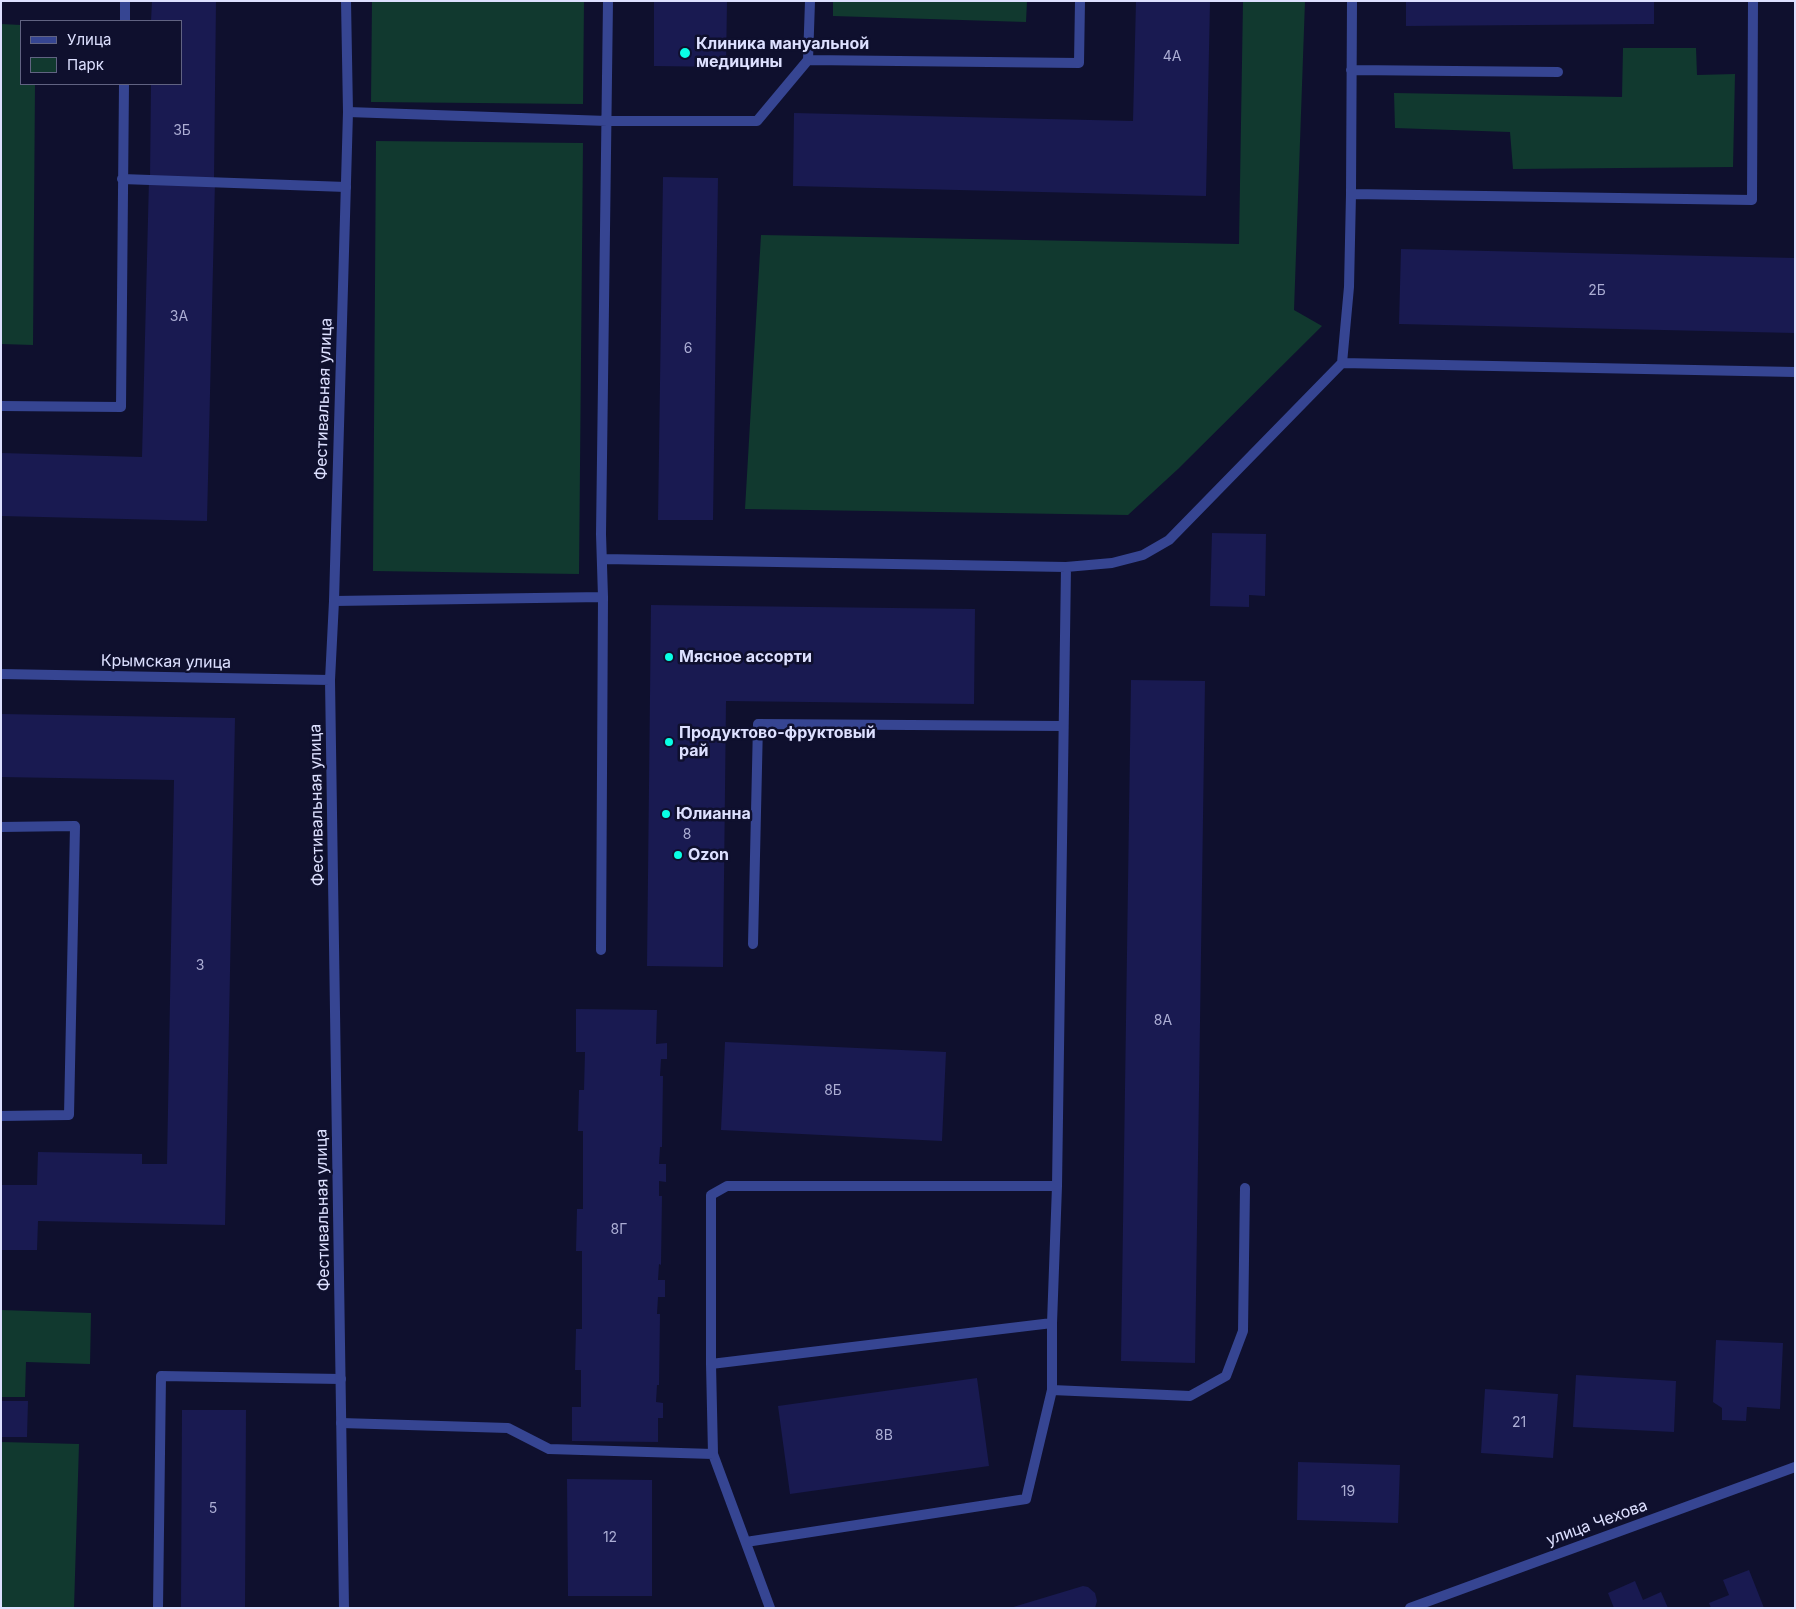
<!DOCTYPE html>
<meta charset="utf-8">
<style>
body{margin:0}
#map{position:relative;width:1796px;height:1609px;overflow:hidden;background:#0f102e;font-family:Inter,sans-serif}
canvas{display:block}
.frame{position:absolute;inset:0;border:2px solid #dde0ff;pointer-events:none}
.legend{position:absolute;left:20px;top:20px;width:162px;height:65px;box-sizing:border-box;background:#0f102e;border:1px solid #616382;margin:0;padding:6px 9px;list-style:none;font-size:15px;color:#dde0ff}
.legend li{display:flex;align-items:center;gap:10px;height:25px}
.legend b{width:25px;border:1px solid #616382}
</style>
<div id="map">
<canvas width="1796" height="1609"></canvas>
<div class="frame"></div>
<ul class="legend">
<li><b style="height:6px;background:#364592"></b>Улица</li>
<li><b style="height:14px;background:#11392f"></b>Парк</li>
</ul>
</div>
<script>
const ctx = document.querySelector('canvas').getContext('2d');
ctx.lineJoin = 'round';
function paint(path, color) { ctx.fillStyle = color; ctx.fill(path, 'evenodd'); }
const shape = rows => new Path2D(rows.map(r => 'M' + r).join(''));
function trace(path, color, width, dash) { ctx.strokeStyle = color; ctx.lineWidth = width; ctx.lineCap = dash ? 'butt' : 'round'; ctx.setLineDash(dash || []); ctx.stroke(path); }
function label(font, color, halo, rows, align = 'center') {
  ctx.font = font + ' Inter,sans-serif'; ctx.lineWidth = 5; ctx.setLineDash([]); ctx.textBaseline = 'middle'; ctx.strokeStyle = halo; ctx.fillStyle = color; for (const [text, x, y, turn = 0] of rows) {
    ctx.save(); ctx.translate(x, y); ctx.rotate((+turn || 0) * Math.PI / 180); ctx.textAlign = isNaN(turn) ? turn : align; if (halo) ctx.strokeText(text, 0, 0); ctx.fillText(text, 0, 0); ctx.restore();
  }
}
paint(shape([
 [372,1,584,1,583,104,371,102],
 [833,1,1027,1,1026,22,833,16],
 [1243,1,1305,1,1294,310,1322,326,1178,469,1128,515,745,509,761,235,1239,244],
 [1,24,21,25,21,84,35,84,33,345,1,344],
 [1623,48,1696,48,1697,75,1735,74,1733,167,1513,169,1510,132,1395,128,1394,93,1622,97],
 [376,141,583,143,579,574,373,571],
 [1,1310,91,1313,90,1364,26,1362,25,1397,1,1397],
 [1,1442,79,1444,74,1608,1,1608]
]), '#11392f');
paint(shape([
 [152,1,216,1,214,179,150,178,151,84,181,84,181,21,151,21],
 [654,1,727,1,726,67,654,66],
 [1136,1,1210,1,1206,196,793,186,794,113,1133,121],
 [1406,1,1654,1,1654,24,1406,26],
 [663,177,718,178,713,520,658,520],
 [149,179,215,181,207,521,1,516,1,453,142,457],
 [1401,249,1795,258,1795,333,1399,324],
 [1212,533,1266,534,1265,596,1249,595,1249,607,1210,606],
 [651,605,975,609,974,704,726,701,723,967,647,966],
 [1131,680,1205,681,1195,1363,1121,1361],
 [1,714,235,718,225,1225,38,1221,37,1250,1,1250,1,1185,37,1185,38,1152,142,1154,142,1164,167,1164,174,780,1,777],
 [576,1009,657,1010,656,1044,667,1043,667,1059,661,1059,660,1076,663,1076,662,1147,660,1147,659,1164,666,1164,666,1182,659,1181,659,1196,662,1196,661,1265,659,1264,658,1280,665,1280,665,1297,658,1297,657,1314,660,1314,659,1385,657,1385,656,1402,663,1403,663,1418,658,1418,658,1442,572,1441,572,1407,581,1407,581,1370,575,1370,576,1329,582,1329,582,1251,576,1251,577,1209,583,1209,583,1131,578,1131,579,1090,584,1090,585,1052,576,1052],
 [725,1042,946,1052,942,1141,721,1130],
 [1716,1340,1783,1343,1780,1409,1747,1407,1746,1421,1722,1420,1722,1408,1713,1402],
 [1576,1375,1676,1381,1674,1432,1573,1427],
 [977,1378,989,1466,790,1494,778,1406],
 [1485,1389,1558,1394,1553,1458,1481,1453],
 [1,1401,28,1401,27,1437,1,1437],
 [182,1410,246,1410,245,1608,181,1608],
 [1298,1462,1400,1465,1398,1523,1297,1520],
 [567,1479,652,1480,652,1596,568,1596],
 [1749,1570,1764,1608,1711,1608,1709,1603,1729,1595,1723,1580],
 [1635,1581,1643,1600,1661,1592,1668,1608,1614,1608,1608,1593],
 [1083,1586,1088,1587,1095,1593,1097,1601,1095,1608,1010,1608]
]), '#191a51');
trace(shape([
 [810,1,808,60,1079,63,1080,1],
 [125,21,125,1],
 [1351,70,1558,72],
 [348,112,607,121,757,121,808,60],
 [122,179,346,187],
 [1351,194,1352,1],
 [1342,363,1795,372],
 [1,406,121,407,124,84],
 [603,559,1066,567,1112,563,1143,555,1169,540,1342,363,1349,287,1351,194,1752,200,1753,1],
 [603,597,601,534,608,1],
 [334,601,603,597,601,950],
 [1,827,75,826,69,1115,1,1116],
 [753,944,758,724,1063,726],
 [1052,1323,1052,1390,1190,1396,1226,1376,1243,1331,1245,1188],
 [711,1364,711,1195,727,1186,1057,1186],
 [341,1423,508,1428,549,1449,713,1454],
 [746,1542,1026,1499,1052,1390],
 [158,1608,161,1376,341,1379],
 [770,1608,713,1454,711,1364,1052,1323,1057,1186,1066,567]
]), '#364592', 10);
trace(shape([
 [1,674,330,680],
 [344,1608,330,680,334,601,348,112,346,1],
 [1410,1608,1795,1467]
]), '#364592', 10);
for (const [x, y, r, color] of [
 [685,53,6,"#09ffe5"],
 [669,657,5,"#09ffe5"],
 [669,742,5,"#09ffe5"],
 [666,814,5,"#09ffe5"],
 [678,855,5,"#09ffe5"]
]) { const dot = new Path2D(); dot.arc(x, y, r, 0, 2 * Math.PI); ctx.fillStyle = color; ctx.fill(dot); trace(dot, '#0f102e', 2); }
label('14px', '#acaed4', null, [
 ["4А",1172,57],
 ["3Б",182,131],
 ["2Б",1597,291],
 ["3А",179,317],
 ["6",688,349],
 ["8",687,835],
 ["3",200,966],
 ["8А",1163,1021],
 ["8Б",833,1091],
 ["8Г",619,1230],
 ["21",1519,1423],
 ["8В",884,1436],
 ["19",1348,1492],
 ["5",213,1509],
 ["12",610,1538]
]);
label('bold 16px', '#dde0ff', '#0f102e', [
 ["Клиника мануальной",696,44],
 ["медицины",696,62],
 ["Мясное ассорти",679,657],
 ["Продуктово-фруктовый",679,733],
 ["рай",679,751],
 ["Юлианна",676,814],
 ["Ozon",688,855]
], 'left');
label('16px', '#dde0ff', '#0f102e', [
 ["Фестивальная улица",324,399,-88],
 ["Крымская улица",166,662,1],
 ["Фестивальная улица",317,805,-91],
 ["Фестивальная улица",323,1210,-91],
 ["улица Чехова",1597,1523,-20]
]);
</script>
